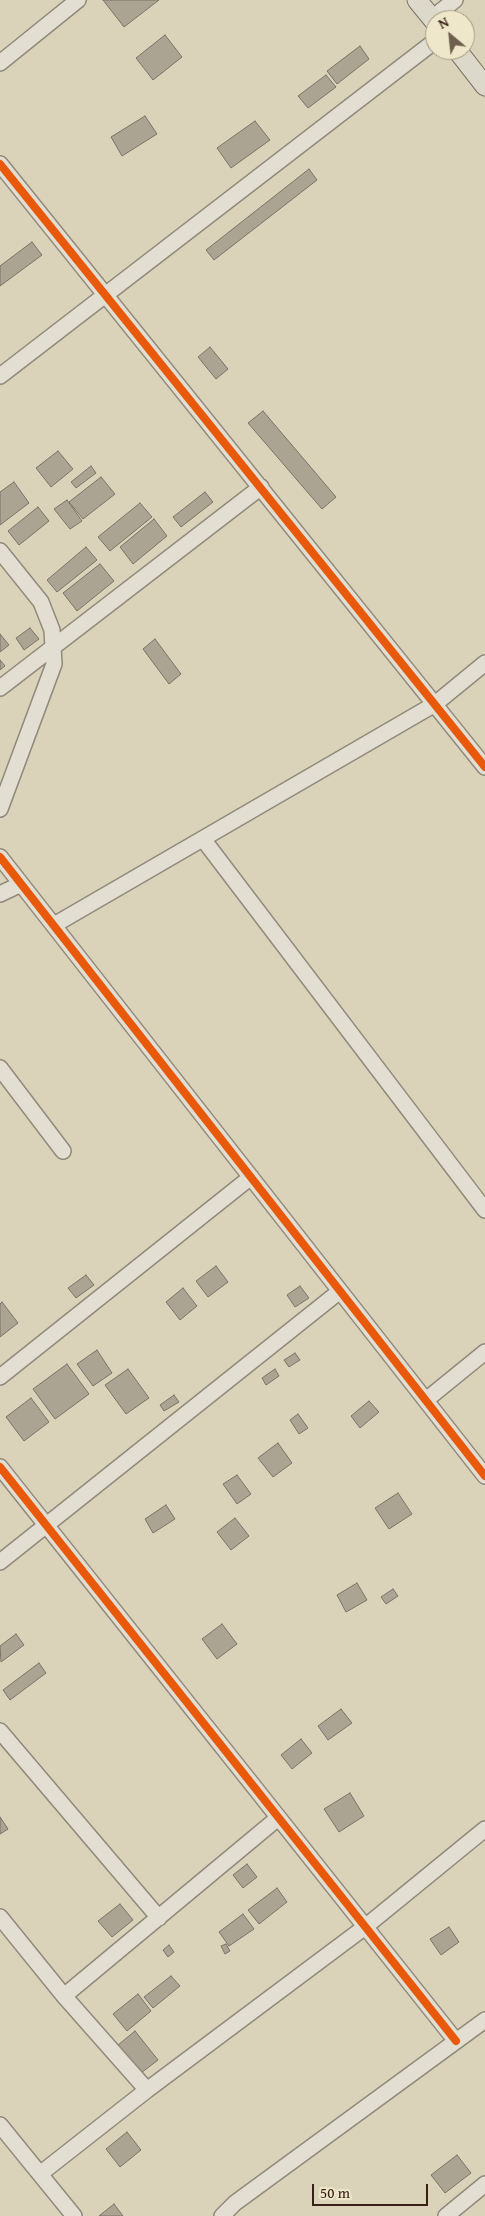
<!DOCTYPE html>
<style>
body{margin:0}
#map{position:relative;width:485px;height:2216px;overflow:hidden;background:#dad3ba;font-family:"Gentium Book Plus",serif}
canvas{display:block}
.north{position:absolute;left:425px;top:10px;width:50px;height:50px;box-sizing:border-box;background:#efe7ca;border:1px solid #a59782;border-radius:50%;rotate:332deg;font-size:14px;font-weight:700;line-height:20px;text-align:center;color:#372015}
.north::after{content:'';display:block;margin:auto;width:18px;height:22px;background:#705f4f;clip-path:polygon(50% 0,100% 100%,50% 72%,0 100%)}
.scale{position:absolute;left:312px;top:2184px;width:116px;height:22px;box-sizing:border-box;border:2px solid #372015;border-top:0;padding-left:6px;font-size:15px;line-height:18px;white-space:nowrap;color:#372015;-webkit-text-stroke:4px #efe7ca;paint-order:stroke}
</style>
<div id="map">
<canvas width="485" height="2216"></canvas>
<div class="north">N</div>
<div class="scale">50 m</div>
</div>
<script>
const ctx = document.querySelector('canvas').getContext('2d');
ctx.lineJoin = 'round';
function paint(path, color) { ctx.fillStyle = color; ctx.fill(path, 'evenodd'); }
const shape = rows => new Path2D(rows.map(r => 'M' + r).join(''));
function trace(path, color, width, dash) { ctx.strokeStyle = color; ctx.lineWidth = width; ctx.lineCap = dash ? 'butt' : 'round'; ctx.setLineDash(dash || []); ctx.stroke(path); }
const building = shape([
 [103,0,159,0,124,27,103,0],
 [165,35,182,57,153,80,136,58,165,35],
 [360,46,369,59,337,84,327,71,360,46],
 [326,75,336,87,308,108,298,96,326,75],
 [145,116,157,134,122,156,111,137,145,116],
 [255,121,270,140,231,168,217,148,255,121],
 [309,169,317,180,214,260,206,250,309,169],
 [32,242,42,255,0,286,0,266,32,242],
 [210,347,228,369,216,379,198,357,210,347],
 [263,411,336,497,322,509,248,423,263,411],
 [58,451,73,469,51,487,36,468,58,451],
 [91,466,96,473,76,488,71,482,91,466],
 [101,477,115,494,83,519,69,502,101,477],
 [14,482,29,503,0,525,0,492,14,482],
 [205,492,213,502,181,527,173,517,205,492],
 [67,500,82,521,70,529,54,509,67,500],
 [140,503,152,517,110,551,98,537,140,503],
 [38,507,49,521,19,545,8,531,38,507],
 [154,519,167,536,133,564,120,547,154,519],
 [86,547,97,560,57,592,47,580,86,547],
 [100,564,114,581,77,611,63,593,100,564],
 [30,628,39,639,24,650,16,638,30,628],
 [0,634,9,645,0,652,0,634],
 [155,639,181,674,169,684,143,649,155,639],
 [0,660,5,666,0,670,0,660],
 [216,1266,228,1282,208,1297,196,1281,216,1266],
 [86,1275,94,1285,76,1298,68,1288,86,1275],
 [300,1286,309,1298,295,1307,287,1295,300,1286],
 [183,1288,197,1306,180,1320,166,1302,183,1288],
 [2,1302,18,1323,0,1337,0,1304,2,1302],
 [97,1350,112,1373,93,1386,77,1364,97,1350],
 [295,1353,300,1360,289,1367,284,1360,295,1353],
 [67,1364,89,1394,55,1419,33,1389,67,1364],
 [128,1369,149,1398,126,1414,105,1385,128,1369],
 [275,1369,279,1376,266,1385,262,1378,275,1369],
 [174,1395,179,1402,164,1411,160,1405,174,1395],
 [31,1398,49,1422,24,1441,6,1417,31,1398],
 [369,1401,379,1412,360,1428,351,1416,369,1401],
 [298,1414,308,1428,299,1434,290,1420,298,1414],
 [278,1443,292,1463,273,1477,258,1458,278,1443],
 [237,1475,251,1494,237,1504,223,1484,237,1475],
 [398,1493,412,1514,389,1529,375,1508,398,1493],
 [166,1505,175,1519,153,1533,145,1519,166,1505],
 [235,1518,249,1536,231,1550,217,1532,235,1518],
 [357,1583,367,1600,346,1612,337,1595,357,1583],
 [393,1589,398,1596,386,1604,381,1597,393,1589],
 [222,1624,237,1644,217,1659,202,1639,222,1624],
 [16,1634,24,1645,1,1662,0,1646,16,1634],
 [39,1663,46,1673,10,1700,3,1690,39,1663],
 [341,1709,352,1723,328,1740,318,1726,341,1709],
 [301,1739,312,1753,292,1769,281,1755,301,1739],
 [350,1793,364,1816,339,1832,324,1809,350,1793],
 [0,1817,8,1829,0,1834,0,1817],
 [247,1864,257,1877,243,1888,233,1875,247,1864],
 [277,1888,287,1902,259,1924,248,1910,277,1888],
 [120,1904,133,1920,112,1937,98,1921,120,1904],
 [243,1914,254,1929,229,1946,219,1932,243,1914],
 [449,1927,459,1942,441,1955,430,1939,449,1927],
 [226,1944,230,1951,225,1954,221,1946,226,1944],
 [169,1945,174,1952,168,1957,163,1950,169,1945],
 [171,1976,180,1986,153,2008,144,1997,171,1976],
 [138,1994,151,2011,127,2031,113,2014,138,1994],
 [135,2031,158,2060,141,2073,118,2045,135,2031],
 [127,2132,141,2150,120,2167,106,2149,127,2132],
 [457,2155,471,2173,445,2193,431,2175,457,2155],
 [114,2204,123,2216,99,2216,114,2204]
]);
paint(building, '#aba493');
trace(building, '#7a7365', 1);
const minor = shape([
 [432,18,455,0],
 [0,63,78,0],
 [0,164,485,767],
 [0,376,435,41],
 [0,551,41,602,52,630,54,664,0,809],
 [0,688,261,487],
 [203,839,485,1210],
 [0,857,485,1476],
 [0,894,21,884],
 [54,925,435,704,485,663],
 [0,1068,63,1151],
 [0,1377,251,1177],
 [426,1400,485,1352],
 [0,1467,456,2041],
 [0,1562,340,1291],
 [0,1731,159,1918],
 [0,1917,64,1996,147,2090],
 [64,1996,278,1818],
 [0,2125,74,2216],
 [40,2174,147,2090,365,1927,485,1829],
 [222,2216,235,2203,485,2020],
 [446,2216,485,2184]
]);
const major = shape([
 [417,0,435,22],
 [457,50,485,86]
]);
trace(minor, '#918a7b', 18);
trace(major, '#7a7365', 21);
trace(minor, '#e2ded2', 15);
trace(major, '#ddd9ca', 19);
trace(shape([
 [0,164,485,767],
 [0,857,485,1476],
 [0,1467,456,2041]
]), '#e8590c', 8);
</script>
